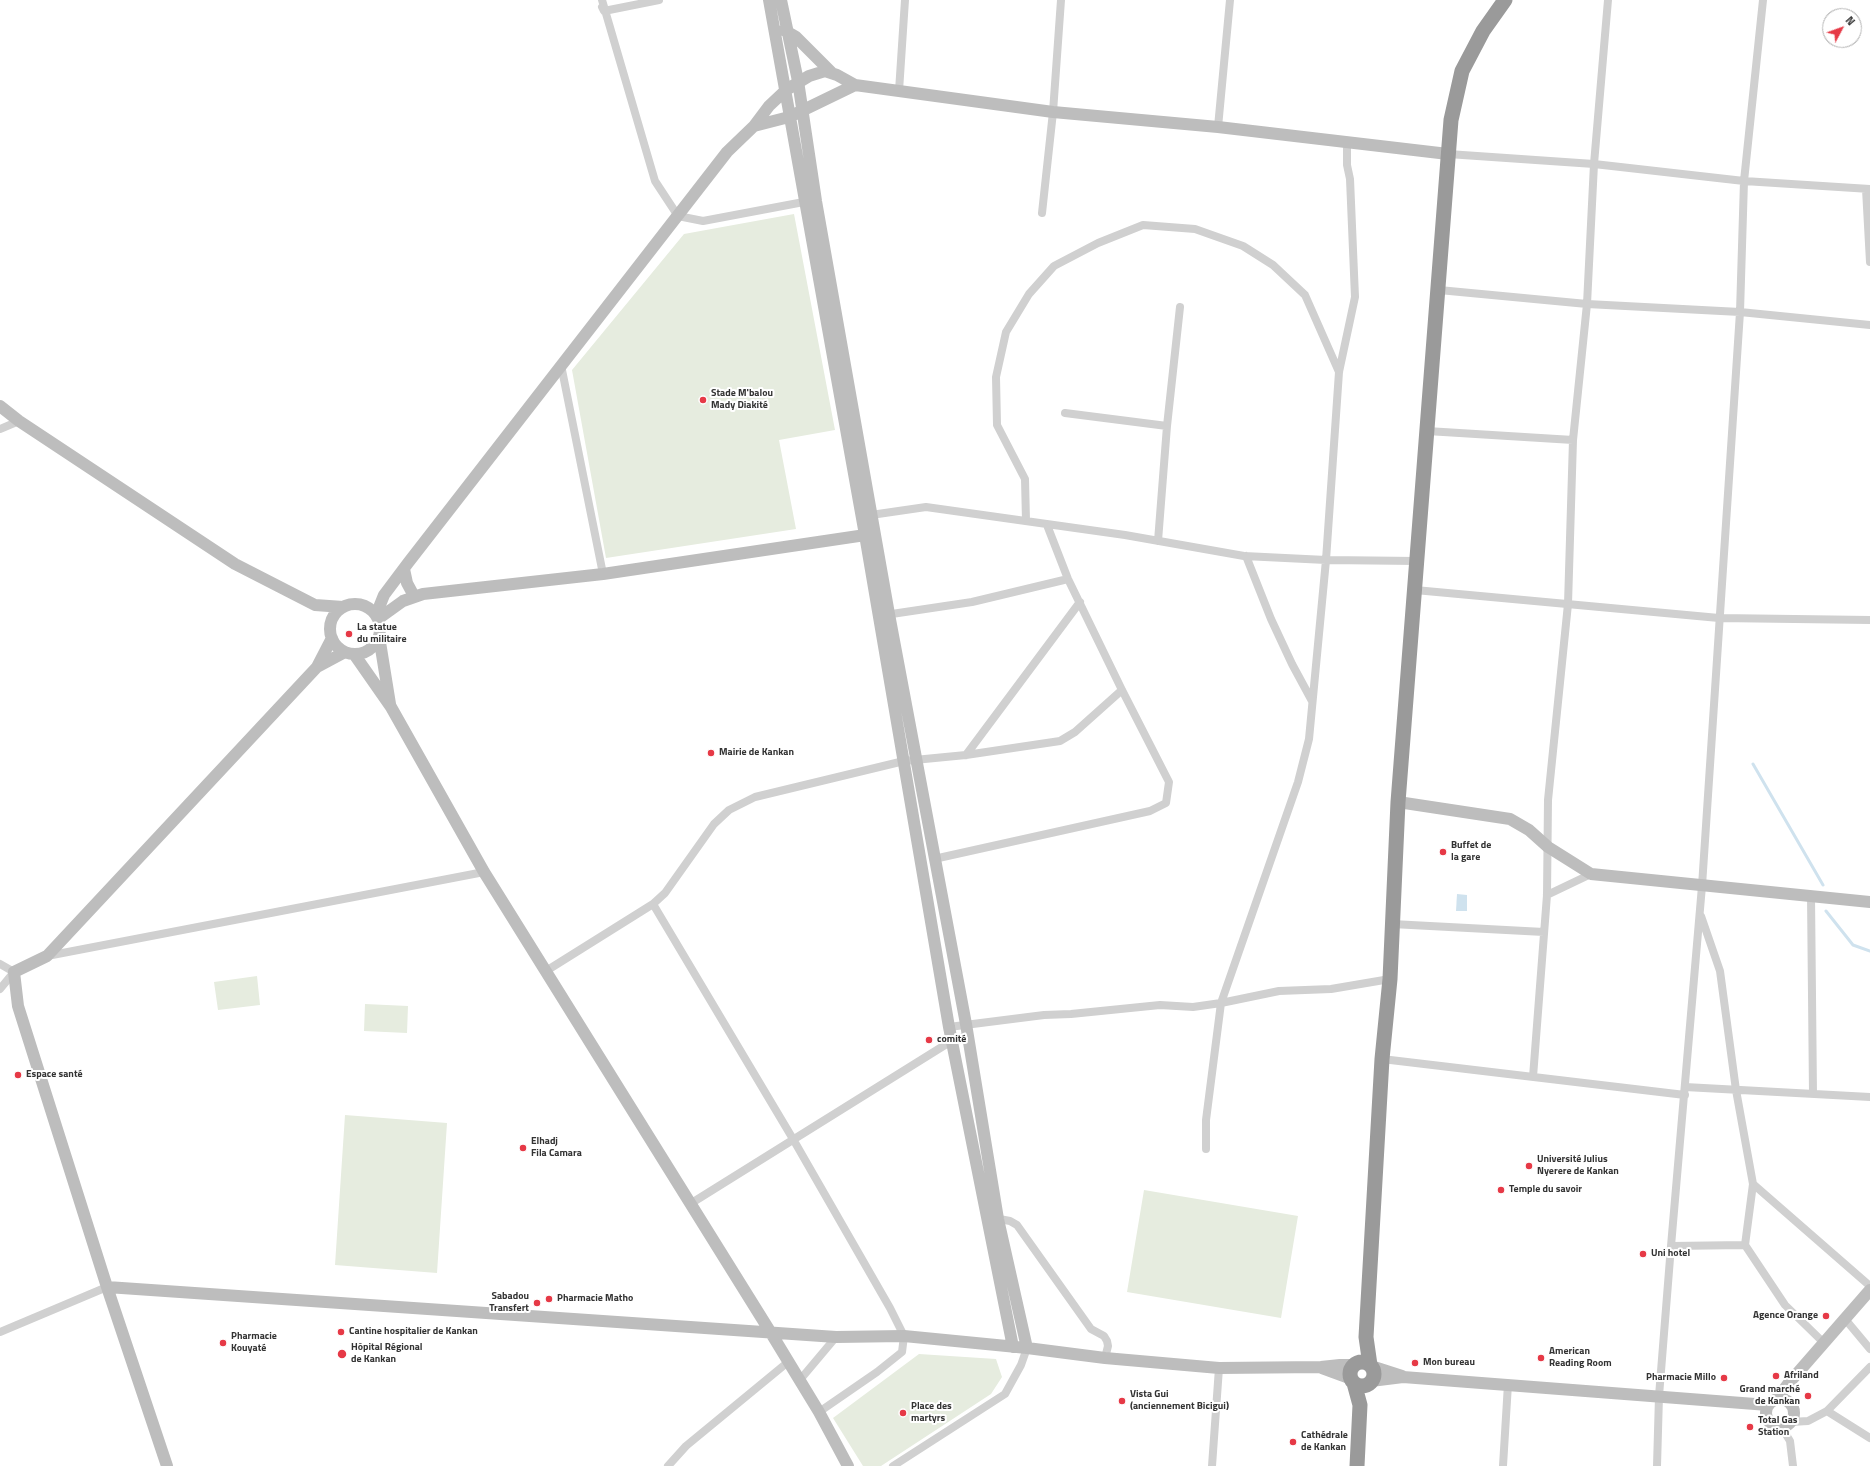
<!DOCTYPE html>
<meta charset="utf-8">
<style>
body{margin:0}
#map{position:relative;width:1870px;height:1466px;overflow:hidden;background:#fff;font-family:"Titillium Web",sans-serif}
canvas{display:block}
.north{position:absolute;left:1822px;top:8px;width:40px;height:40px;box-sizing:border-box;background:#fff;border:1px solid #adadad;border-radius:50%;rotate:49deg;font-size:11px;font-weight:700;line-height:16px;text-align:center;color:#333}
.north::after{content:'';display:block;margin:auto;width:14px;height:18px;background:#e63946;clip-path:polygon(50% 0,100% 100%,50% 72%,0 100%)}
</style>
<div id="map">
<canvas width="1870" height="1466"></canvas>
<div class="north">N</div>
</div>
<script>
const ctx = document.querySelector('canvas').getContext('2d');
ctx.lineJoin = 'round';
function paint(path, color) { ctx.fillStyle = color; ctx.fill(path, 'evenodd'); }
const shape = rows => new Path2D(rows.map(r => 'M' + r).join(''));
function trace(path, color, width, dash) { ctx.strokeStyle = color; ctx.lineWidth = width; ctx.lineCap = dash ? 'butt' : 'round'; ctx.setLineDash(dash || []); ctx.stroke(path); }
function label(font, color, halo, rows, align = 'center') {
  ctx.font = font + ' "Titillium Web",sans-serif'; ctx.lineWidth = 4; ctx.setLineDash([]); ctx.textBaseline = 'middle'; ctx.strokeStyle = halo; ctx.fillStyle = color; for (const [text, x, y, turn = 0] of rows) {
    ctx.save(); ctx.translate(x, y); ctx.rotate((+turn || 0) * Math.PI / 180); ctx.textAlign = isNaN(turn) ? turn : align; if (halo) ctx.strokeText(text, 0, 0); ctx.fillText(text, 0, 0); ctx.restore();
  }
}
paint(shape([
 [794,214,835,430,779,440,796,529,606,558,572,370,684,234],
 [257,976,260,1005,218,1010,214,982],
 [365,1004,408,1006,407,1033,364,1031],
 [345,1115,447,1123,437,1273,335,1265],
 [1144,1190,1298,1216,1281,1318,1127,1292],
 [919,1354,996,1359,1002,1377,991,1394,881,1466,863,1466,833,1418]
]), '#e6ecdf');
paint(shape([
 [1457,894,1467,895,1467,911,1456,911]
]), '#cfe2ee');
trace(shape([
 [1753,764,1823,885],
 [1826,911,1853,945,1870,951]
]), '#cfe2ee', 3);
trace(shape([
 [602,0,655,181,678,216,703,221,809,201],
 [602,7,604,11,659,0],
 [899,91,905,0],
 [1218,127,1230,0],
 [1448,154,1594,164,1744,181,1870,189],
 [1866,189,1870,262],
 [1042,213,1053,112,1061,0],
 [1439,290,1587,304,1740,312,1870,325],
 [561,365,603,574],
 [1065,413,1167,426],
 [0,429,19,421],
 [1427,431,1573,440],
 [871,515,926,507,1125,535,1244,556,1326,560,1417,561],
 [1026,521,1025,479,997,425,996,377,1006,332,1029,294,1054,266,1098,243,1143,225,1195,229,1243,246,1273,265,1305,295,1339,372],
 [1158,541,1167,426,1180,307],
 [1246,556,1271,619,1292,664,1312,701],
 [1415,590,1719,618,1870,620],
 [885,615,972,602,1068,579],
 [966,755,1080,602],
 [934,859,1150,811,1166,803,1169,782,1122,690,1068,579,1047,525],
 [1547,895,1591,874],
 [1811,896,1813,1094],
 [653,904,793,1139,890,1308,904,1336,902,1352,877,1372,819,1412],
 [1701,916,1720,971,1736,1090,1753,1184,1870,1286],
 [1392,924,1544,932],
 [47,956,484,872],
 [0,964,14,972,0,989],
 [546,971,653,904,665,893,714,824,729,810,755,797,904,761,966,755,1060,741,1075,732,1122,690],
 [949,1027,1044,1015,1071,1014,1160,1005,1193,1007,1221,1003,1279,991,1331,989,1390,979],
 [1382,1059,1685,1095],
 [1533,1077,1547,895,1548,800,1568,604,1573,440,1587,304,1594,164,1608,0],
 [1685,1087,1870,1097],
 [1206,1149,1206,1120,1221,1003,1298,782,1309,739,1326,560,1339,372,1355,297,1350,179,1347,165,1347,142],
 [690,1204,953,1040,967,1036],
 [994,1218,1010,1221,1017,1225,1091,1329,1104,1336,1107,1341,1108,1346,1105,1358],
 [1745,1245,1785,1305,1824,1343],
 [1671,1246,1745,1245,1753,1184],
 [1845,1319,1870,1349],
 [0,1332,107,1287],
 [799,1381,836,1337],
 [1827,1411,1870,1438],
 [1791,1422,1808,1421,1827,1411,1870,1367],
 [1782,1428,1790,1441,1793,1466],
 [668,1466,686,1446,788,1362],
 [893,1466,1005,1394,1021,1365,1027,1348],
 [1212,1466,1219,1368],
 [1503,1466,1508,1384],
 [1657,1466,1659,1396,1671,1246,1702,886,1740,312,1744,181,1763,0]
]), '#d0d0d0', 8);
trace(shape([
 [769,0,865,535,949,1027,1013,1347],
 [781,0,798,81,816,201,889,614,966,1024,998,1219,1027,1348],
 [784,30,796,37,831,72],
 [754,126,789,117,855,85],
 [0,406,19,421,235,564,315,605,343,607],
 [404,569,407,583,414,596],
 '330 629a25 25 0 1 1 50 0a25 25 0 1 1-50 0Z',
 [376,615,384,595,408,563,727,152,754,126,769,106,786,90,809,76,825,71,837,75,855,85,1053,112,1218,127,1448,154],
 [378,619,403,601,423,594,603,574,872,534],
 [379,636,390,704],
 [354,654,391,707,484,872,771,1333,819,1412,848,1466],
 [317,667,345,652],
 [1398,802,1510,819,1529,830,1548,847,1591,874,1870,902],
 [107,1287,836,1337,904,1336,1027,1348,1105,1358,1219,1368,1321,1367,1340,1365,1353,1365],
 [1371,1366,1402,1376],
 [1322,1368,1352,1379],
 [1371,1381,1403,1377,1768,1405],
 '1766 1413a14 14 0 1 1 28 0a14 14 0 1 1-28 0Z',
 [1777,1399,1788,1384,1870,1290],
 [167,1466,107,1287,18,1006,14,972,47,956,317,667,332,638]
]), '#bdbdbd', 12);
trace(shape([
 '1350 1374a12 12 0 1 1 24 0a12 12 0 1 1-24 0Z',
 [1370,1365,1366,1337,1382,1059,1390,979,1398,802,1451,120,1462,71,1483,31,1505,0],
 [1354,1383,1360,1405,1357,1466]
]), '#9a9a9a', 15);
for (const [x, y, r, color] of [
 [703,400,4,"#e63946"],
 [349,634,4,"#e63946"],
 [711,753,4,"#e63946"],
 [1443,852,4,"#e63946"],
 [929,1040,4,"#e63946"],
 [18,1075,4,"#e63946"],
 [523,1148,4,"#e63946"],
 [1529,1166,4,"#e63946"],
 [1501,1190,4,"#e63946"],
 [1643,1254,4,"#e63946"],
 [549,1299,4,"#e63946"],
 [537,1303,4,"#e63946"],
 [1826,1316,4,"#e63946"],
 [341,1332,4,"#e63946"],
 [223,1343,4,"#e63946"],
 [342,1354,5,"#e63946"],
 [1541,1358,4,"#e63946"],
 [1415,1363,4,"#e63946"],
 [1776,1376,4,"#e63946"],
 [1724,1378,4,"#e63946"],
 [1808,1396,4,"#e63946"],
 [1122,1401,4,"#e63946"],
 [903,1413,4,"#e63946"],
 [1750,1427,4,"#e63946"],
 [1293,1442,4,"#e63946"]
]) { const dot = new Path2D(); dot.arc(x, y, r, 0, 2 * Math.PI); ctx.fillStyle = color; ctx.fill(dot); trace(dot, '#fff', 1.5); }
label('bold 10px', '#333', '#fff', [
 ["Stade M'balou",711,394],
 ["Mady Diakité",711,406],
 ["La statue",357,628],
 ["du militaire",357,640],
 ["Mairie de Kankan",719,753],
 ["Buffet de",1451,846],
 ["la gare",1451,858],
 ["comité",937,1040],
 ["Espace santé",26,1075],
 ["Elhadj",531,1142],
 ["Fila Camara",531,1154],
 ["Université Julius",1537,1160],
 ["Nyerere de Kankan",1537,1172],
 ["Temple du savoir",1509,1190],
 ["Uni hotel",1651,1254],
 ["Sabadou",529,1297,"right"],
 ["Transfert",529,1309,"right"],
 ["Pharmacie Matho",557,1299],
 ["Agence Orange",1818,1316,"right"],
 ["Cantine hospitalier de Kankan",349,1332],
 ["Pharmacie",231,1337],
 ["Kouyaté",231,1349],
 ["Hôpital Régional",351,1348],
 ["de Kankan",351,1360],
 ["American",1549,1352],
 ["Reading Room",1549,1364],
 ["Mon bureau",1423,1363],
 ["Afriland",1784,1376],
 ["Pharmacie Millo",1716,1378,"right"],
 ["Grand marché",1800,1390,"right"],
 ["de Kankan",1800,1402,"right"],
 ["Vista Gui",1130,1395],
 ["(anciennement Bicigui)",1130,1407],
 ["Place des",911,1407],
 ["martyrs",911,1419],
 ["Total Gas",1758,1421],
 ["Station",1758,1433],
 ["Cathédrale",1301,1436],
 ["de Kankan",1301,1448]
], 'left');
</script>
